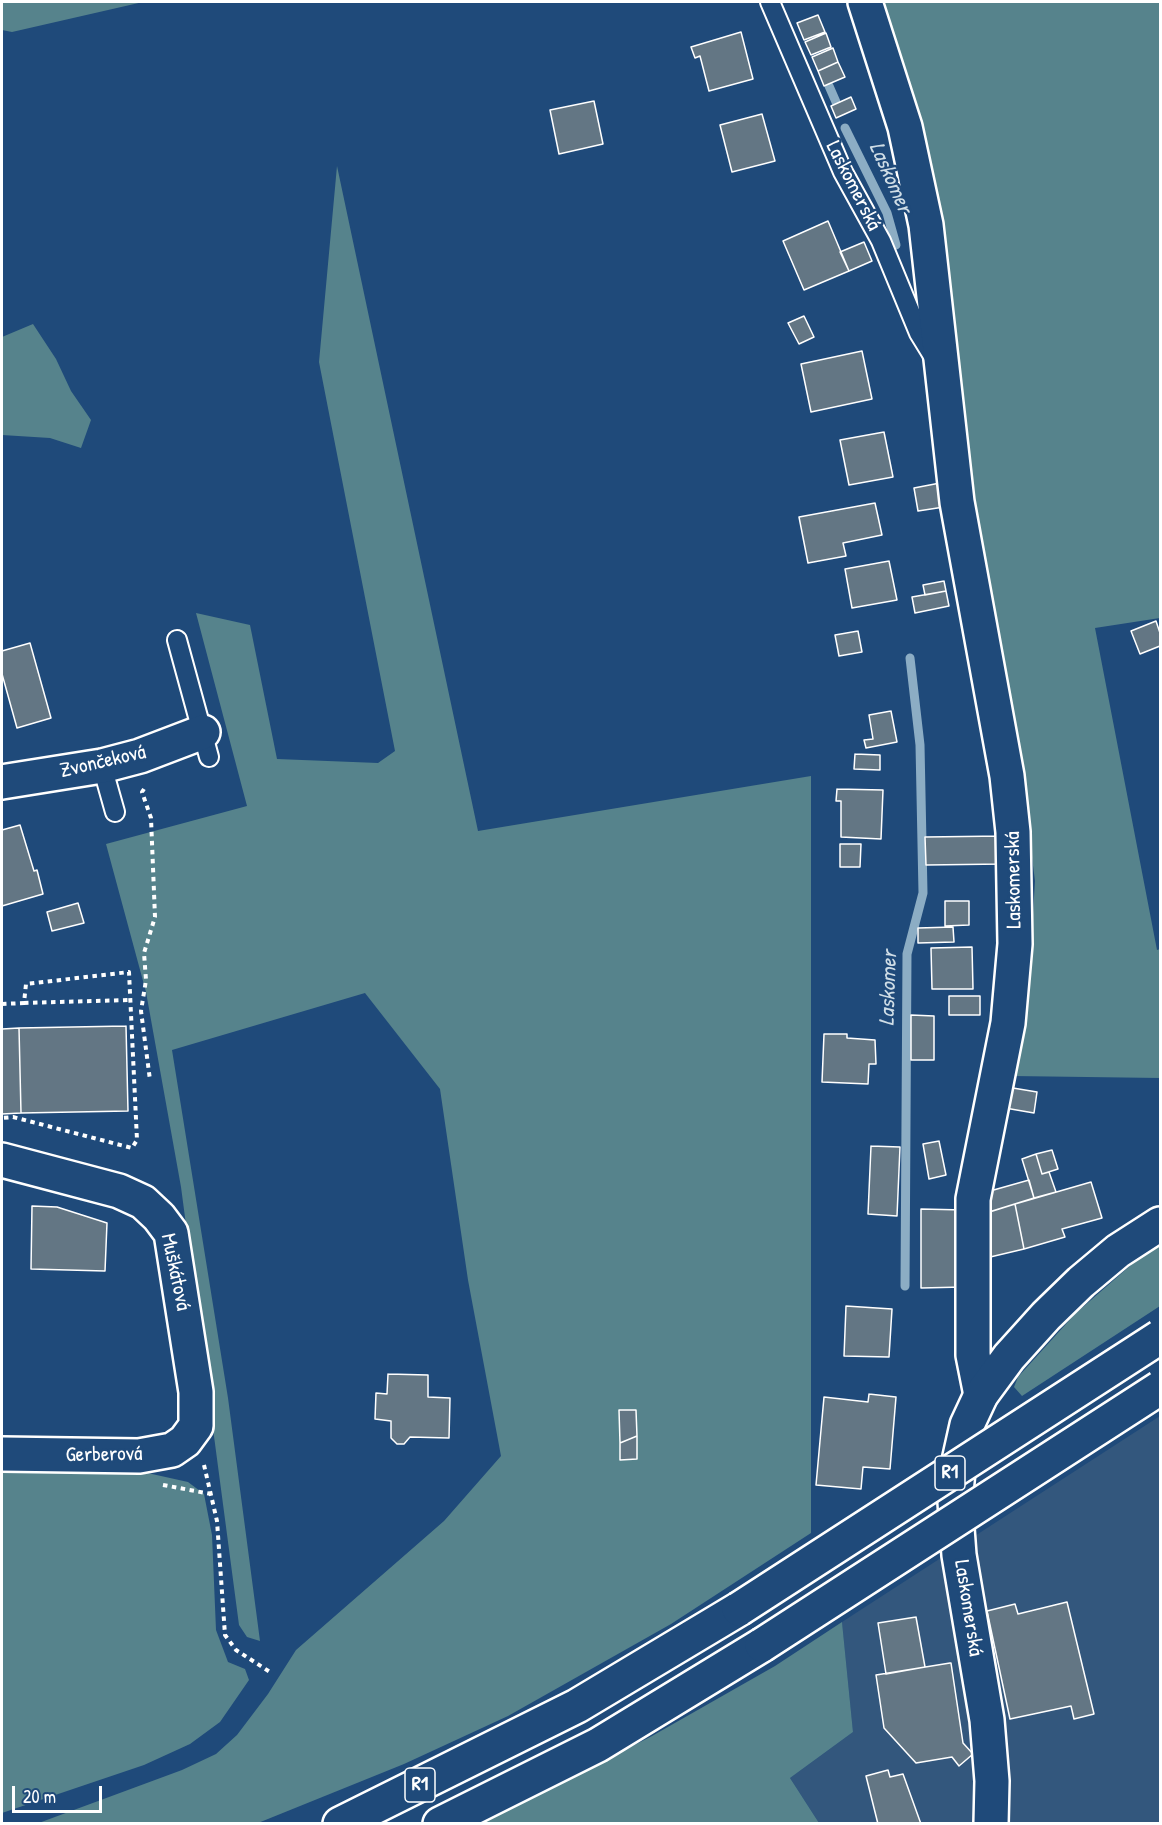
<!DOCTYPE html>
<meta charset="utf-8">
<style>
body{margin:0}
#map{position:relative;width:1162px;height:1825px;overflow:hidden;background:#1f4a7a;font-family:"Patrick Hand",sans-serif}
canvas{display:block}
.frame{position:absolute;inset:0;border:3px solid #fff;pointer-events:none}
.scale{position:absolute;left:12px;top:1786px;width:90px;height:27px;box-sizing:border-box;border:3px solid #fff;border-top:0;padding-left:8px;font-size:18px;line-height:21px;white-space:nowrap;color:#fff;-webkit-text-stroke:4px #1f4a7a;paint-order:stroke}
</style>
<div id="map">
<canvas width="1162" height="1825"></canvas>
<div class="frame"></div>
<div class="scale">20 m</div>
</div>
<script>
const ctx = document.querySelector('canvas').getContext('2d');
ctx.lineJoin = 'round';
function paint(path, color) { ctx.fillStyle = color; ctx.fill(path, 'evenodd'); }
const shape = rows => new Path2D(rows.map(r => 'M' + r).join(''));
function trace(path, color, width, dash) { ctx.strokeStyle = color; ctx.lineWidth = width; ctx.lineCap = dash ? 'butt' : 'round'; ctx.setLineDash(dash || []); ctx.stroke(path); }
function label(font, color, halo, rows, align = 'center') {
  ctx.font = font + ' "Patrick Hand",sans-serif'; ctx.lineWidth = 5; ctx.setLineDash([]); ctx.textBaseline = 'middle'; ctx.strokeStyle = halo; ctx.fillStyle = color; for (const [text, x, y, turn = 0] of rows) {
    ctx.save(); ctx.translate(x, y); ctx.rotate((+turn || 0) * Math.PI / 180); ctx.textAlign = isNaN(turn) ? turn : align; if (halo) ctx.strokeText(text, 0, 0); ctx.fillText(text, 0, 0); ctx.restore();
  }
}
paint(shape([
 [1160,1416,1160,1823,819,1823,790,1778,853,1732,842,1622]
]), '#33577d');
paint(shape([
 [2,2,143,2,12,32,2,30],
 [880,2,1160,2,1160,618,1095,628,1157,950,1160,949,1160,1078,1012,1076,1028,995,1035,881,1020,765,988,614,934,183,904,68],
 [337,166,478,831,811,776,811,1533,671,1624,508,1716,404,1764,258,1823,36,1824,182,1770,216,1754,237,1735,268,1694,296,1650,444,1521,501,1456,468,1280,440,1089,365,993,172,1050,228,1398,260,1641,247,1637,239,1625,181,1187,146,992,106,844,247,806,196,613,250,625,277,759,378,763,395,751,319,362],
 [33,324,56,359,71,391,91,420,81,448,50,438,2,435,2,337],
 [1160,1243,1160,1306,1022,1396,1014,1387,1018,1377,1075,1314,1147,1251],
 [2,1468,134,1470,188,1482,204,1494,212,1535,216,1630,228,1662,245,1669,249,1680,220,1722,190,1744,144,1765,2,1813],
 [842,1622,853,1732,790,1778,819,1823,482,1823,652,1736,775,1666]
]), '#56838c');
trace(shape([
 [829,86,836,102],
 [845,128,887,213,896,245],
 [905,1286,907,954,923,893,920,745,910,658]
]), '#8cadc4', 9);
const building = shape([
 [818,15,825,32,804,40,797,23,818,15],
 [741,32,753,79,709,91,700,56,695,58,691,47,741,32],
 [826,33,831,47,811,55,805,42,826,33],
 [833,48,838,62,818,71,812,57,833,48],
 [838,62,845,77,824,86,818,71,838,62],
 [851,97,856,109,836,118,831,106,851,97],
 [594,101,603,144,559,154,550,110,594,101],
 [762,114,775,161,732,172,720,125,762,114],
 [828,221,849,271,804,290,783,241,828,221],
 [864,242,872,261,849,271,840,252,864,242],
 [804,316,814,337,799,344,788,323,804,316],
 [862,351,872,399,811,412,801,364,862,351],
 [884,432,893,477,849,485,840,440,884,432],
 [940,483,944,507,918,511,914,488,940,483],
 [875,503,882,535,843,543,846,556,808,563,799,517,875,503],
 [889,561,897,600,852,608,845,569,889,561],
 [944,581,946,591,925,595,923,585,944,581],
 [946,591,949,606,915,613,912,597,946,591],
 [1156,621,1160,633,1160,646,1140,654,1131,631,1156,621],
 [858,631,862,652,839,656,835,635,858,631],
 [30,643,51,718,17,728,2,674,2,651,30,643],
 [891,711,897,742,866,748,864,740,873,739,869,715,891,711],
 [855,754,880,755,880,770,854,769,855,754],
 [837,789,883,790,881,839,841,837,841,801,836,801,837,789],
 [20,825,34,871,37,870,43,894,2,906,2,830,20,825],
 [1002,836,1003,864,926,865,925,837,1002,836],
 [840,844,861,844,860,867,840,867,840,844],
 [945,901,969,901,969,925,945,926,945,901],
 [78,903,84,923,52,931,47,912,78,903],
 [953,927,954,942,918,943,918,928,953,927],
 [972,947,973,989,932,989,931,948,972,947],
 [949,996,980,996,980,1015,949,1015,949,996],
 [911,1015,934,1016,934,1060,911,1060,911,1015],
 [126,1026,128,1111,21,1113,19,1028,126,1026],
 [19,1028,21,1113,2,1114,2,1029,19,1028],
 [824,1034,847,1034,847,1038,875,1040,876,1064,869,1064,868,1084,822,1082,824,1034],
 [1007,1087,1037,1092,1034,1113,1005,1108,1007,1087],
 [939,1141,946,1175,929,1179,923,1144,939,1141],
 [871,1146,900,1147,897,1216,868,1214,871,1146],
 [1052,1150,1058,1169,1042,1174,1036,1154,1052,1150],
 [1036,1154,1042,1174,1049,1172,1056,1192,1034,1198,1022,1159,1036,1154],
 [1029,1180,1034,1198,989,1212,983,1193,1029,1180],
 [1091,1182,1102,1218,1062,1229,1065,1237,1024,1249,1015,1204,1091,1182],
 [1015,1204,1024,1249,986,1258,980,1215,1015,1204],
 [32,1206,57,1207,107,1223,105,1271,31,1269,32,1206],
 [921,1209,964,1210,963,1287,921,1288,921,1209],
 [846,1306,892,1309,889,1357,844,1356,846,1306],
 [388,1374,428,1375,428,1397,450,1398,449,1438,410,1437,404,1444,397,1444,391,1438,391,1421,375,1419,376,1393,387,1394,388,1374],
 [869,1394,896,1397,890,1469,863,1467,861,1489,816,1485,824,1397,868,1402,869,1394],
 [619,1410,636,1410,637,1436,620,1443,619,1410],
 [637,1436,637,1459,620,1460,620,1443,637,1436],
 [1067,1602,1094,1714,1074,1719,1071,1706,1010,1719,987,1611,1015,1604,1018,1614,1067,1602],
 [916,1617,925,1667,886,1674,878,1623,916,1617],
 [950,1663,951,1663,963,1743,973,1754,959,1766,952,1757,916,1763,884,1728,876,1675,950,1663],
 [888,1770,890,1777,903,1774,921,1824,878,1824,866,1776,888,1770]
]);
paint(building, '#637684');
trace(building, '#fff', 1.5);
const service = shape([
 [770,2,843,172,881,241,919,333,935,359],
 [177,640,209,757],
 [102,766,115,812]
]);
const minor = shape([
 [865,2,905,127,926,225,957,502,1007,776,1013,832,1015,944,1008,1023,973,1199,973,1355,981,1395],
 [2,782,102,766,140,756,203,732],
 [2,1160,119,1191,143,1202,159,1217,171,1233,196,1392,196,1426,185,1441,172,1450,139,1456,2,1454]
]);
const tertiary = shape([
 [991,1824,992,1781,987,1720,959,1555,955,1502,959,1461,967,1425,981,1395,1009,1357,1046,1316,1081,1282,1118,1251,1160,1224]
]);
const motorway = shape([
 [340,1824,577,1706,739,1609],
 [440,1824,598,1745,762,1645]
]);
trace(service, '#fff', 22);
trace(minor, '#fff', 38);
trace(tertiary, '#fff', 38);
trace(motorway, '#fff', 38);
trace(shape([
 [144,789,142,792,151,818,155,917,144,953,146,980,141,1011,150,1080],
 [24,1003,130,1000],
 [2,1004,24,1003,26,984,129,972,137,1140,132,1148,13,1117,2,1118],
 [204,1465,217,1521,225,1635,236,1650,270,1672],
 [163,1485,211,1494]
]), '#fff', 4, [4.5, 4.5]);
trace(service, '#1f4a7a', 18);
trace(minor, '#1f4a7a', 33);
trace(tertiary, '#1f4a7a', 33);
trace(motorway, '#1f4a7a', 33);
const motorwayBridge = shape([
 [739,1609,1160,1337],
 [762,1645,1160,1388]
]);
trace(motorwayBridge, '#fff', 38, []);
trace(motorwayBridge, '#1f4a7a', 33);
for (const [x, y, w] of [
 [950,1473,30],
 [420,1785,30]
]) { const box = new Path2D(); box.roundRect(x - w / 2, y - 17, w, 34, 4.5); ctx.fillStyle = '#1f4a7a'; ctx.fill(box); trace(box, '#fff', 1.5); }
label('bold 20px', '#fff', null, [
 ["R1",950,1473],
 ["R1",420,1785]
]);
label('21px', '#fff', '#1f4a7a', [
 ["Laskomerská",853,186,63],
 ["Zvončeková",103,762,-13],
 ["Laskomerská",1014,880,-91],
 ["Muškátová",175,1272,78],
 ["Gerberová",104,1455,-1],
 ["Laskomerská",968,1608,81]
]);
label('italic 22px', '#cfdde6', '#1f4a7a', [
 ["Laskomer",890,178,66],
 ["Laskomer",889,988,-88]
]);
</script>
